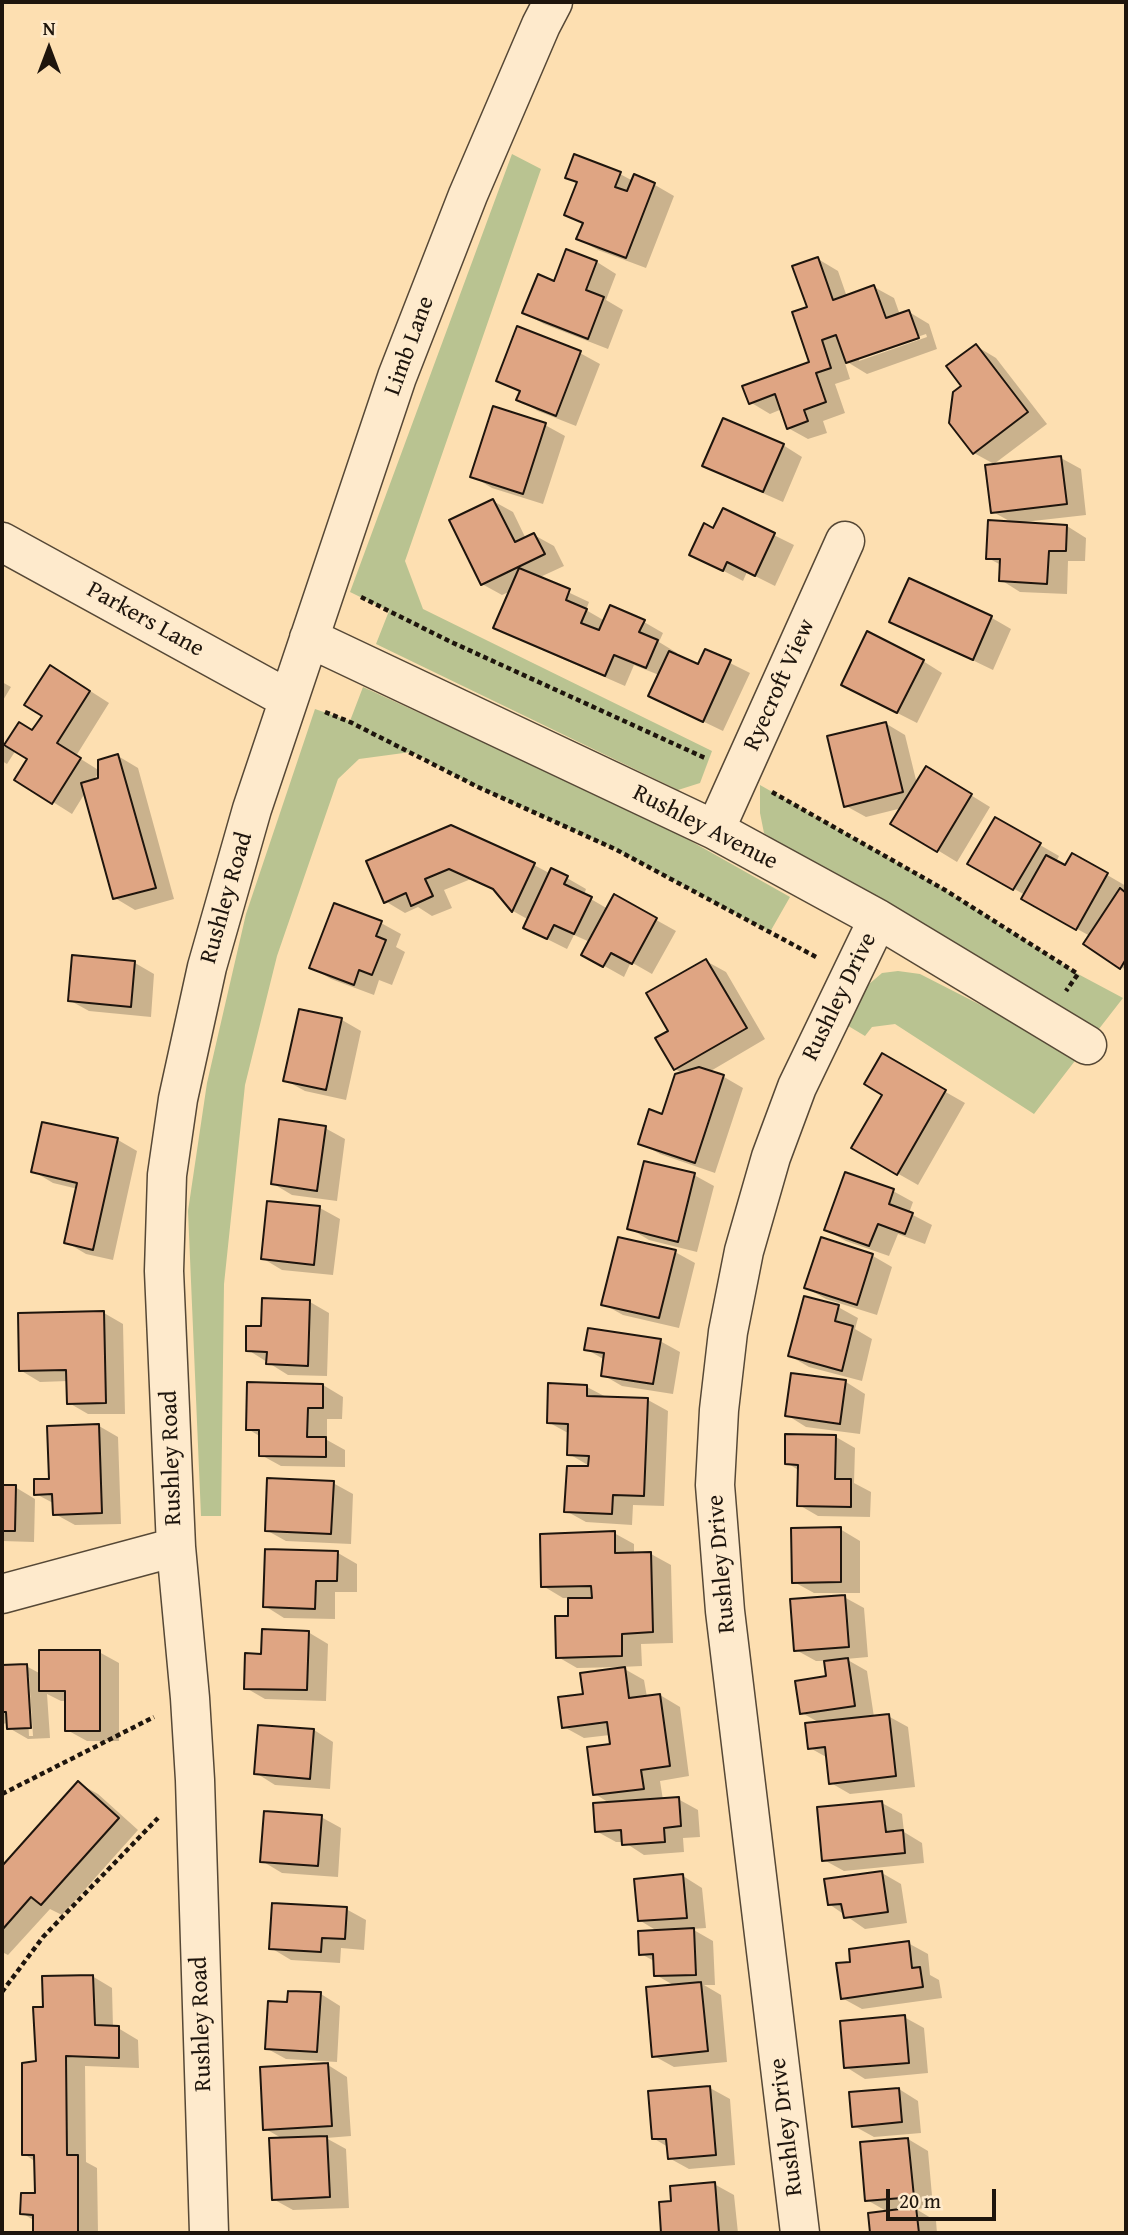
<!DOCTYPE html>
<style>
body{margin:0}
#map{position:relative;width:1128px;height:2235px;overflow:hidden;background:#fddfb1;font-family:"Gentium Book Plus",serif}
canvas{display:block}
.frame{position:absolute;inset:0;border:4px solid #1e150d;pointer-events:none}
.north{position:absolute;left:14px;top:14px;width:70px;height:70px;-webkit-text-stroke:5px #feeacc;paint-order:stroke;rotate:0deg;font-size:19px;font-weight:700;line-height:28px;text-align:center;color:#1e150d}
.north::after{content:'';display:block;margin:auto;width:24px;height:32px;background:#1e150d;clip-path:polygon(50% 0,100% 100%,50% 72%,0 100%)}
.scale{position:absolute;left:886px;top:2189px;width:110px;height:32px;box-sizing:border-box;border:4px solid #1e150d;border-top:0;padding-left:9px;font-size:21px;line-height:24px;white-space:nowrap;color:#1e150d;-webkit-text-stroke:5px #feeacc;paint-order:stroke}
</style>
<div id="map">
<canvas width="1128" height="2235"></canvas>
<div class="frame"></div>
<div class="north">N</div>
<div class="scale">20 m</div>
</div>
<script>
const ctx = document.querySelector('canvas').getContext('2d');
ctx.lineJoin = 'round';
function paint(path, color) { ctx.fillStyle = color; ctx.fill(path, 'evenodd'); }
const shape = rows => new Path2D(rows.map(r => 'M' + r).join(''));
function trace(path, color, width, dash) { ctx.strokeStyle = color; ctx.lineWidth = width; ctx.lineCap = dash ? 'butt' : 'round'; ctx.setLineDash(dash || []); ctx.stroke(path); }
function label(font, color, halo, rows, align = 'center') {
  ctx.font = font + ' "Gentium Book Plus",serif'; ctx.lineWidth = 5; ctx.setLineDash([]); ctx.textBaseline = 'middle'; ctx.strokeStyle = halo; ctx.fillStyle = color; for (const [text, x, y, turn = 0] of rows) {
    ctx.save(); ctx.translate(x, y); ctx.rotate((+turn || 0) * Math.PI / 180); ctx.textAlign = isNaN(turn) ? turn : align; if (halo) ctx.strokeText(text, 0, 0); ctx.fillText(text, 0, 0); ctx.restore();
  }
}
paint(shape([
 [512,154,541,169,405,561,423,609,712,751,700,783,678,790,376,644,389,611,350,592],
 [363,687,657,822,790,897,770,932,615,849,478,787,411,752,359,759,338,779,277,956,245,1085,224,1284,221,1516,201,1516,188,1211,207,1083,246,914,315,709,350,721],
 [760,785,945,890,1078,974,1123,998,1095,1034,790,851,764,833,760,813],
 [898,971,920,974,1010,1020,1081,1053,1034,1114,895,1024,872,1027,865,1036,845,1024,868,985,882,973]
]), '#b9c391');
paint(shape([
 [620,174,633,181,635,177,655,185,674,196,646,268,598,250,578,239,584,225,567,214,579,184,567,177],
 [567,251,597,262,616,274,606,300,623,310,608,349,544,324,524,313,555,283],
 [818,259,838,271,847,297,874,287,894,298,900,315,909,312,929,324,937,349,867,374,844,360,850,379,835,384,845,413,823,421,827,433,808,439,788,428,782,409,770,414,750,402,812,363,809,308],
 [926,334,927,337,859,361,859,357],
 [976,346,996,358,1047,424,994,464,974,453,964,387],
 [580,353,600,364,576,426,538,411,519,400,521,393,498,381],
 [545,425,565,436,543,504,492,488,472,476],
 [783,445,802,457,783,502,724,476,704,465],
 [1061,458,1081,469,1086,515,1024,522,1024,524,1067,526,1086,538,1085,561,1068,561,1067,594,1020,592,1001,580,1001,565,988,558,1013,523,993,512],
 [493,501,513,512,526,539,534,535,554,546,564,566,538,578,589,602,586,610,605,621,644,622,663,633,659,642,677,653,676,656,699,666,706,651,750,673,723,731,650,696,659,675,634,665,625,686,515,638,495,627,511,591,502,595,482,584],
 [723,510,794,545,775,586,747,572,743,581,691,554,714,530],
 [909,581,992,618,1011,629,993,670,891,621],
 [923,661,942,673,917,723,862,695],
 [70,678,109,703,76,756,100,771,92,782,100,780,118,756,138,768,174,899,135,910,115,898,85,793,72,814,53,802,29,759,16,750,7,764,2,761,2,746,5,747,19,724,33,732],
 [2,682,11,687,2,702],
 [885,723,905,735,917,784,927,768,990,807,957,862,893,823,902,808,866,817,846,806],
 [995,819,1059,856,1056,862,1066,868,1073,855,1126,886,1123,892,1126,894,1126,970,1085,943,1090,936,1023,899,1025,895,969,863],
 [368,861,534,865,551,874,567,878,586,889,584,895,608,909,615,897,676,931,652,974,631,962,624,977,583,954,590,942,574,935,567,949,545,938,526,927,529,920,513,911,497,892,471,879,444,890,452,908,432,916,418,907,405,913,385,901],
 [381,923,401,934,396,947,405,952,392,985,379,980,374,995,331,979,311,967],
 [706,961,726,972,765,1039,709,1072,724,1077,743,1088,715,1173,660,1154,640,1143,663,1116,682,1073,675,1069,671,1032],
 [135,963,154,974,151,1017,89,1011,69,1000],
 [342,1020,361,1031,346,1100,305,1091,285,1080],
 [882,1056,965,1103,918,1185,853,1148,884,1094],
 [44,1124,118,1140,137,1151,113,1260,86,1254,66,1242,78,1189,53,1183,33,1171],
 [325,1128,345,1139,337,1201,292,1195,272,1183],
 [694,1175,714,1186,697,1252,649,1240,629,1228],
 [893,1191,913,1202,909,1213,932,1225,925,1244,898,1234,889,1256,846,1241,826,1230],
 [268,1203,320,1208,340,1219,333,1275,282,1270,262,1258],
 [822,1239,873,1256,892,1267,877,1315,826,1299,806,1288],
 [675,1252,695,1263,679,1328,623,1315,603,1304],
 [310,1302,329,1313,327,1376,288,1375,248,1350,263,1328],
 [838,1307,858,1318,855,1329,872,1339,862,1381,809,1367,790,1356],
 [104,1313,123,1324,125,1414,88,1414,69,1403,68,1381,40,1382,20,1370],
 [660,1341,680,1352,673,1394,622,1386,603,1375,605,1360,586,1349],
 [846,1382,865,1394,860,1434,806,1427,787,1415],
 [323,1385,343,1397,342,1419,327,1419,327,1440,345,1450,345,1467,281,1466,261,1455,261,1437,248,1429],
 [587,1387,608,1398,648,1400,668,1411,664,1506,633,1505,632,1525,586,1522,566,1511,593,1468,569,1454,568,1433,548,1422],
 [99,1426,118,1437,121,1524,75,1525,55,1514,55,1504,36,1494],
 [836,1437,855,1448,854,1483,871,1492,870,1517,818,1516,799,1505,800,1471,787,1463],
 [333,1483,353,1494,351,1544,286,1541,266,1530],
 [2,1487,15,1487,35,1499,34,1542,2,1541],
 [840,1529,860,1541,860,1593,814,1593,794,1582],
 [614,1533,634,1544,634,1554,651,1554,671,1565,673,1643,641,1644,642,1666,621,1667,644,1680,647,1697,660,1695,680,1707,689,1776,660,1781,663,1800,678,1799,698,1810,700,1837,683,1838,684,1852,644,1855,624,1842,616,1842,596,1831,611,1804,595,1794,612,1746,610,1735,584,1738,564,1727,585,1695,620,1669,620,1667,577,1668,558,1657,570,1617,569,1598,563,1598,543,1586],
 [338,1553,357,1564,357,1592,335,1592,335,1619,284,1618,265,1606],
 [844,1597,864,1608,868,1657,846,1659,867,1671,874,1717,888,1716,908,1727,915,1787,850,1794,831,1783,828,1758,810,1748,820,1723,802,1713,828,1678,826,1661,816,1661,796,1650],
 [308,1632,328,1644,326,1701,265,1699,246,1688,263,1656],
 [99,1652,119,1663,119,1741,87,1741,67,1730,66,1701,61,1701,47,1694,50,1738,28,1739,9,1728,8,1723,2,1724,2,1667,26,1666,41,1674],
 [26,1676,29,1676,33,1736,29,1736],
 [314,1730,333,1742,330,1789,275,1785,256,1773],
 [78,1783,98,1794,138,1830,62,1915,50,1909,8,1955,2,1952,2,1869],
 [882,1803,902,1814,904,1832,922,1843,924,1863,844,1871,824,1860],
 [321,1817,341,1828,338,1877,282,1873,262,1861],
 [882,1873,901,1884,907,1923,865,1929,829,1904],
 [683,1876,702,1888,706,1928,692,1929,713,1941,715,1985,704,1985,721,1995,727,2062,674,2067,654,2056,675,1986,656,1975,656,1962,641,1954,659,1932,639,1920],
 [346,1909,366,1920,364,1950,341,1948,340,1963,291,1960,271,1948],
 [908,1943,928,1954,930,1975,939,1980,942,1998,862,2009,842,1998,852,1963],
 [92,1976,112,1988,113,2028,118,2028,138,2040,139,2068,85,2066,86,2162,97,2168,98,2233,35,2233,35,2221,22,2213,37,2194,36,2162,24,2154,45,2009],
 [321,1994,340,2006,337,2062,286,2059,266,2048,289,2004],
 [904,2017,924,2028,928,2073,865,2079,846,2067],
 [328,2065,347,2077,351,2136,326,2138,346,2149,349,2208,293,2210,273,2199,283,2139,264,2128],
 [710,2088,730,2099,735,2165,689,2169,669,2158,668,2147,653,2138],
 [899,2089,918,2101,921,2133,874,2137,854,2126],
 [908,2139,928,2151,933,2207,916,2209,936,2221,937,2233,872,2233,870,2214,888,2212,867,2200],
 [714,2184,734,2195,738,2233,663,2233,661,2203,673,2203]
]), '#0003');
const building = shape([
 [574,154,621,172,615,187,627,191,634,174,655,183,626,258,576,239,583,223,564,215,577,182,565,178,574,154],
 [566,249,597,261,586,290,604,297,588,339,522,313,538,274,554,281,566,249],
 [818,257,833,300,874,285,886,318,909,310,919,338,846,363,836,335,822,340,831,368,816,373,826,402,804,410,808,421,787,429,775,394,749,404,742,386,809,362,792,312,807,307,792,266,818,257],
 [517,326,581,351,556,416,516,400,520,391,496,381,517,326],
 [976,344,1028,412,973,454,949,423,953,392,961,386,946,366,976,344],
 [493,406,546,423,523,494,470,477,493,406],
 [723,418,784,444,763,492,702,466,723,418],
 [1061,456,1067,504,991,513,985,465,1061,456],
 [493,499,515,542,534,533,545,554,481,585,449,520,493,499],
 [723,508,775,533,755,576,727,562,723,571,689,555,704,523,713,528,723,508],
 [988,520,1067,525,1066,551,1049,551,1047,584,999,581,1000,559,986,559,988,520],
 [519,568,570,589,566,600,587,609,581,623,599,630,610,605,645,620,639,632,658,640,646,668,614,655,605,676,493,628,519,568],
 [909,578,992,616,973,660,889,622,909,578],
 [867,631,924,660,897,713,841,685,867,631],
 [705,649,731,660,703,722,648,696,669,651,698,664,705,649],
 [50,665,90,691,57,743,81,758,52,804,14,780,27,759,4,745,19,722,32,730,42,716,24,705,50,665],
 [886,722,903,792,844,807,827,736,886,722],
 [118,754,156,888,113,899,81,783,98,778,98,760,118,754],
 [926,766,972,794,937,852,890,824,926,766],
 [995,817,1041,843,1013,890,967,864,995,817],
 [451,825,535,863,512,912,493,889,449,869,425,879,433,896,411,906,406,893,384,903,366,861,451,825],
 [1072,853,1108,873,1076,930,1021,899,1046,855,1065,865,1072,853],
 [551,868,568,876,564,884,592,897,574,934,554,925,547,939,523,928,551,868],
 [1120,888,1126,893,1126,959,1120,969,1083,944,1120,888],
 [614,894,657,918,632,964,611,953,603,967,581,955,614,894],
 [334,903,382,921,376,936,386,940,372,975,359,970,354,985,309,968,334,903],
 [72,955,135,961,131,1007,68,1001,72,955],
 [706,959,747,1028,674,1070,655,1038,668,1031,646,993,706,959],
 [299,1009,342,1018,326,1090,283,1081,299,1009],
 [882,1053,946,1090,897,1175,851,1148,882,1095,864,1084,882,1053],
 [699,1067,724,1075,695,1163,638,1144,649,1109,662,1114,675,1074,699,1067],
 [279,1119,326,1126,317,1191,271,1184,279,1119],
 [42,1122,118,1138,93,1250,64,1243,77,1183,31,1172,42,1122],
 [644,1161,695,1173,678,1242,627,1229,644,1161],
 [845,1172,894,1189,889,1204,913,1213,905,1234,878,1224,869,1246,824,1230,845,1172],
 [267,1201,320,1206,314,1265,261,1259,267,1201],
 [618,1237,676,1250,659,1318,601,1305,618,1237],
 [821,1237,873,1254,857,1305,804,1288,821,1237],
 [804,1296,839,1305,835,1321,853,1326,842,1371,788,1356,804,1296],
 [262,1298,310,1300,308,1366,266,1364,267,1352,246,1351,246,1326,261,1326,262,1298],
 [104,1311,106,1403,67,1404,66,1370,19,1371,18,1313,104,1311],
 [588,1328,661,1339,653,1384,601,1376,604,1353,584,1350,588,1328],
 [791,1373,846,1380,840,1424,785,1416,791,1373],
 [247,1382,323,1384,323,1408,308,1408,307,1437,326,1437,326,1457,259,1456,259,1430,246,1430,247,1382],
 [548,1383,587,1385,587,1396,648,1398,644,1496,613,1495,612,1514,564,1512,567,1466,588,1466,589,1456,567,1455,568,1424,547,1423,548,1383],
 [99,1424,102,1513,53,1515,52,1494,34,1495,34,1479,49,1479,47,1426,99,1424],
 [785,1434,836,1435,835,1479,851,1479,851,1507,797,1506,798,1465,785,1464,785,1434],
 [267,1478,334,1481,331,1534,265,1531,267,1478],
 [2,1485,16,1485,15,1531,2,1531,2,1485],
 [841,1527,841,1582,792,1583,791,1528,841,1527],
 [615,1531,615,1553,651,1552,653,1632,622,1634,622,1656,556,1658,555,1616,568,1616,568,1598,592,1598,591,1586,541,1587,540,1534,615,1531],
 [265,1549,338,1551,337,1581,316,1581,315,1609,263,1607,265,1549],
 [845,1595,849,1647,794,1651,790,1599,845,1595],
 [262,1629,309,1631,307,1690,244,1689,245,1653,261,1654,262,1629],
 [39,1650,100,1650,100,1731,65,1731,65,1691,39,1691,39,1650],
 [848,1658,855,1706,800,1714,795,1681,826,1676,824,1661,848,1658],
 [27,1664,31,1728,7,1729,6,1712,2,1712,2,1665,27,1664],
 [625,1667,629,1698,660,1694,670,1766,641,1770,644,1789,593,1795,587,1747,610,1744,607,1722,562,1728,558,1697,583,1694,580,1673,625,1667],
 [889,1714,896,1776,829,1784,825,1747,808,1749,805,1723,889,1714],
 [258,1725,314,1729,310,1779,254,1774,258,1725],
 [78,1781,119,1818,41,1905,31,1897,2,1930,2,1866,78,1781],
 [679,1797,681,1826,664,1828,665,1842,622,1845,621,1830,595,1832,593,1803,679,1797],
 [882,1801,886,1832,903,1830,905,1853,822,1861,817,1807,882,1801],
 [264,1811,322,1815,318,1866,260,1862,264,1811],
 [882,1871,888,1912,844,1918,841,1904,828,1905,824,1879,882,1871],
 [683,1874,687,1918,638,1921,634,1879,683,1874],
 [272,1903,347,1907,345,1939,322,1938,321,1952,269,1949,272,1903],
 [694,1928,696,1975,654,1976,653,1954,639,1955,638,1931,694,1928],
 [909,1941,912,1968,920,1967,923,1987,841,1999,836,1963,850,1962,849,1949,909,1941],
 [93,1975,95,2025,119,2026,119,2058,66,2056,67,2155,78,2155,78,2233,33,2233,33,2215,20,2214,21,2193,35,2193,34,2155,22,2155,22,2063,36,2061,33,2007,43,2007,42,1976,93,1975],
 [701,1982,708,2051,652,2057,646,1987,701,1982],
 [288,1991,321,1992,317,2052,265,2049,268,2001,287,2002,288,1991],
 [905,2015,909,2063,844,2068,840,2021,905,2015],
 [328,2063,332,2126,263,2130,260,2067,328,2063],
 [710,2086,716,2155,668,2159,666,2139,652,2139,648,2091,710,2086],
 [899,2088,902,2122,852,2127,849,2092,899,2088],
 [327,2136,330,2197,272,2200,269,2138,327,2136],
 [908,2138,914,2197,865,2201,860,2142,908,2138],
 [715,2182,719,2233,661,2233,659,2202,671,2201,670,2186,715,2182],
 [916,2207,919,2233,870,2233,868,2213,916,2207]
]);
paint(building, '#dfa583');
trace(building, '#1e150d', 2);
const minor = shape([
 [2,542,288,699],
 [309,638,715,830,878,919,1087,1045],
 [715,830,845,541],
 [2,1594,176,1547],
 [209,2233,195,1780,190,1698,176,1547,164,1271,167,1175,178,1099,207,967,252,809,397,377,468,195,541,25,553,2],
 [800,2233,725,1611,715,1485,719,1410,728,1332,744,1251,771,1157,797,1087,878,919]
]);
trace(minor, '#564836', 41);
trace(shape([
 [361,597,449,641,705,758],
 [325,712,350,722,478,787,615,849,818,958],
 [772,792,945,890,1078,974,1066,991],
 [2,1794,154,1717],
 [2,1992,43,1937,158,1818]
]), '#1e150d', 4.5, [5, 3.5]);
trace(minor, '#feeacc', 38);
label('24px', '#1e150d', '#feeacc', [
 ["Limb Lane",410,346,-70],
 ["Parkers Lane",145,620,29],
 ["Ryecroft View",780,685,-66],
 ["Rushley Avenue",705,828,27],
 ["Rushley Road",227,898,-74],
 ["Rushley Drive",840,997,-64],
 ["Rushley Road",172,1458,-92],
 ["Rushley Drive",722,1564,-95],
 ["Rushley Road",202,2024,-92],
 ["Rushley Drive",787,2127,-97]
]);
</script>
